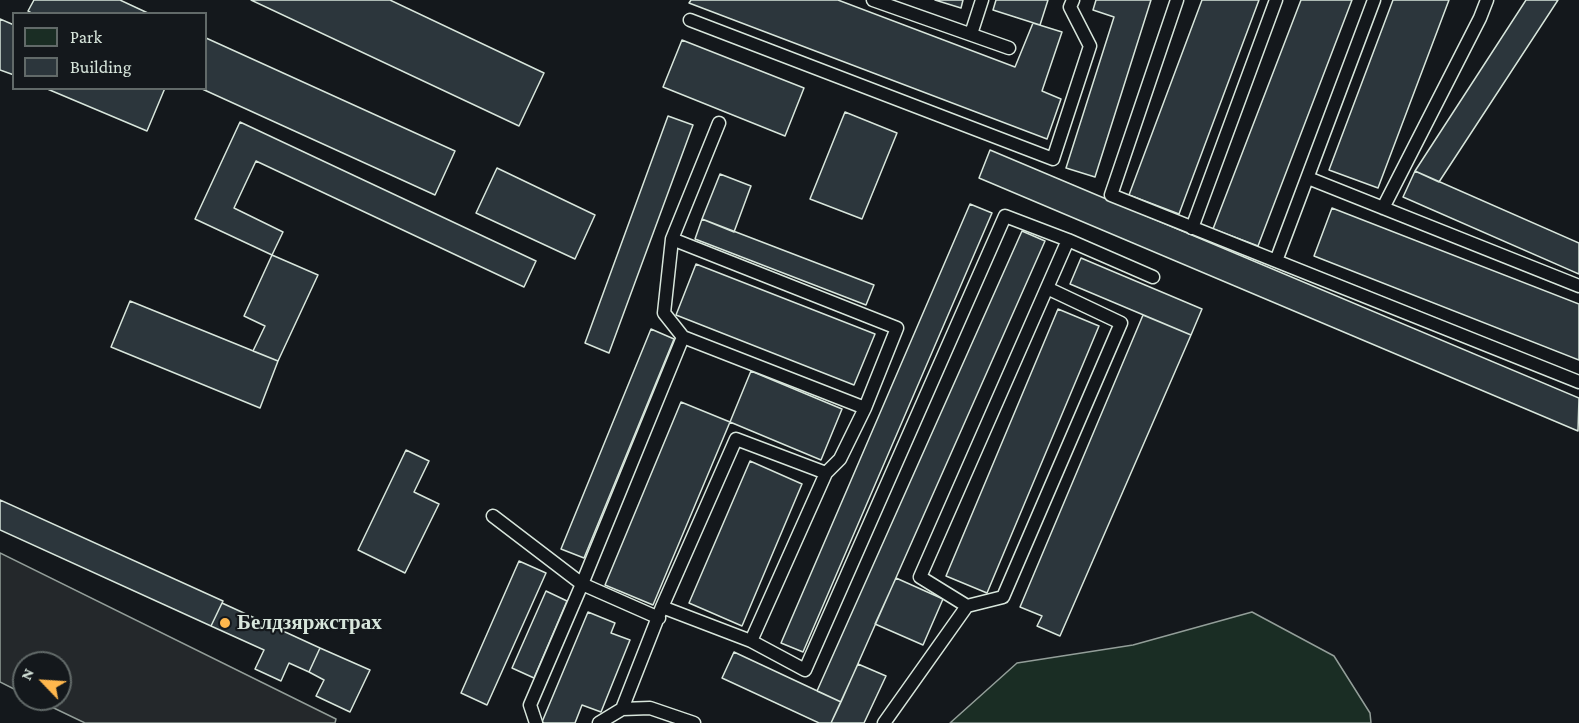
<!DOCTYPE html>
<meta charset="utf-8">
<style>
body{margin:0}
#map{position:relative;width:1579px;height:723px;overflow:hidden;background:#14181c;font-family:"Crimson Pro",serif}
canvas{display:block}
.legend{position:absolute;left:12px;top:12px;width:195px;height:78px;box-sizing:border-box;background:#14181c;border:2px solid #626a69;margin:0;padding:8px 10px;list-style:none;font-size:18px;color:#d8e6dc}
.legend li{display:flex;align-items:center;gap:12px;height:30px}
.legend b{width:30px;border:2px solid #626a69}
.north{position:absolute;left:12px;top:651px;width:60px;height:60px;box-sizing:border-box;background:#14181c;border:2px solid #626a69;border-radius:50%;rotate:295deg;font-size:16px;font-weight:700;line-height:24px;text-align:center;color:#d8e6dc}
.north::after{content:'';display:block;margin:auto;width:21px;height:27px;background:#ffb74d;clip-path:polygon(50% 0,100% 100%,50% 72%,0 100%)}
</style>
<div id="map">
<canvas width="1579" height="723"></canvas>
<ul class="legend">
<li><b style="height:16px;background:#1a2d24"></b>Park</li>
<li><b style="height:16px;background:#2c363c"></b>Building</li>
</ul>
<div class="north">N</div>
</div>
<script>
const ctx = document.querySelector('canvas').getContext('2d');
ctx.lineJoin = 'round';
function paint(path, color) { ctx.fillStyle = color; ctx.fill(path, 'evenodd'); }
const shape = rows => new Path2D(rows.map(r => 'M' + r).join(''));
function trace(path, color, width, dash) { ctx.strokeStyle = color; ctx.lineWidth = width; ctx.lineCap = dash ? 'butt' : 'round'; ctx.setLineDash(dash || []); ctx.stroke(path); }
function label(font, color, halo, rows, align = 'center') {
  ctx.font = font + ' "Crimson Pro",serif'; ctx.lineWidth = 4.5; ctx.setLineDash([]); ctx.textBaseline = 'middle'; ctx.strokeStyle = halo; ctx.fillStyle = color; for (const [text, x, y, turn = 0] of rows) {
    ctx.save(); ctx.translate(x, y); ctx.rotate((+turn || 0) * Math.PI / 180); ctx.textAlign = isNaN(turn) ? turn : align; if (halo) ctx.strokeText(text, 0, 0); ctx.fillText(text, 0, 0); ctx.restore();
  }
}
const green = shape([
 [1252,612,1334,656,1370,713,1371,723,950,723,1017,663,1133,645,1252,612]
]);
paint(green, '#1a2d24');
trace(green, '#939e99', 1.5);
const parking = shape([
 [0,553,336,719,335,723,85,723,35,699,60,699,60,663,24,663,24,694,0,682,0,553]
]);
paint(parking, '#24282b');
trace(parking, '#939e99', 1.5);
const building = shape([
 [34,0,120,0,150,14,33,14,28,11,34,0],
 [251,0,390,0,544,73,519,126,251,0],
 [691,0,838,0,1015,67,1033,23,1062,32,1042,91,1061,99,1047,139,689,3,691,0],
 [935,0,963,0,961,8,935,0],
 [996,0,1048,0,1040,25,993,10,996,0],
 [1096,0,1151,0,1095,177,1066,168,1114,17,1093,10,1096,0],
 [1202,0,1259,0,1179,214,1129,195,1202,0],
 [1301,0,1352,0,1258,246,1213,229,1301,0],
 [1393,0,1449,0,1378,188,1329,170,1393,0],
 [1526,0,1558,0,1439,182,1415,171,1526,0],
 [0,19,14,25,14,75,0,70,0,19],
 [206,38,455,151,435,195,200,88,206,88,206,38],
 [682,40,804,88,785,136,663,87,682,40],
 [45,88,165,88,147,131,45,88],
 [845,112,897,133,862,219,810,199,845,112],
 [668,116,693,125,609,353,585,343,668,116],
 [240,122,536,261,524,287,256,161,234,208,283,232,272,255,195,219,240,122],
 [990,150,1579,398,1578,431,979,178,990,150],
 [497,168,595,215,575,259,476,213,497,168],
 [1415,171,1579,243,1579,274,1403,197,1415,171],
 [720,174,751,186,734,232,702,219,720,174],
 [970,204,992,213,803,652,781,643,970,204],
 [1332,208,1579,304,1579,360,1314,256,1332,208],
 [702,219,874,285,866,305,695,239,702,219],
 [1022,231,1045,241,841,702,817,691,1022,231],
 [272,255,318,275,278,361,253,351,265,326,244,316,272,255],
 [1081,258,1202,309,1191,335,1070,284,1081,258],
 [696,264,875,334,854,385,676,315,696,264],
 [130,301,278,361,260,408,111,347,130,301],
 [1058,309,1099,326,987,593,946,576,1058,309],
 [1143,315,1191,335,1060,636,1037,626,1042,616,1020,607,1143,315],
 [651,329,674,339,584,558,561,549,651,329],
 [751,371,842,409,821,460,730,422,751,371],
 [681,402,730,422,653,605,605,585,681,402],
 [406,450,429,461,414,492,439,504,405,573,358,550,406,450],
 [750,461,802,484,742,626,689,603,750,461],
 [0,500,223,601,211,626,0,530,0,500],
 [519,561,546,573,487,705,461,693,519,561],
 [896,578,943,599,923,645,875,624,896,578],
 [546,591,567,601,534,678,512,668,546,591],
 [222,603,320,648,309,672,289,663,281,681,255,669,264,650,211,626,222,603],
 [588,612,615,623,611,633,630,640,601,712,582,705,575,723,544,723,542,722,588,612],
 [320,648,370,670,350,712,316,696,324,680,309,672,320,648],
 [734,652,841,702,831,723,819,723,722,678,734,652],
 [858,664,886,676,864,723,831,723,858,664]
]);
paint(building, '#2c363c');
trace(building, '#d8e6dc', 1.5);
const service = shape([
 [873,0,1009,48],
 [1177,0,1111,195,1579,382],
 [690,20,1053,159,1090,46,1070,7,1073,0],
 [971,34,982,0],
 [719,123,672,239,664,313,683,337,865,408],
 [1308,178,1579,286],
 [1383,208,1480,18,1487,0],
 [1192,228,1276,0],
 [672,239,897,328,865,408,840,459,826,473,751,641],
 [1276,261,1374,0],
 [493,516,582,584,659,618],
 [967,606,920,577,1068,240],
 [662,607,751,641,805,670,1005,216,1068,240,1153,277],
 [622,709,650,708,694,723],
 [536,723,530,705,582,584,683,337],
 [599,723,622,709,662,607,736,439,826,473],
 [884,723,967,606,1003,597,1121,323,1047,288]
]);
trace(service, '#d8e6dc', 15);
trace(service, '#14181c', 12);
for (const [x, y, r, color] of [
 [225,623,6,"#ffb74d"]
]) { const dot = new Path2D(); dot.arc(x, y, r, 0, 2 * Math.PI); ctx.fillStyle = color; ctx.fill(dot); trace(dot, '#14181c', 2); }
label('bold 21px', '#d8e6dc', '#14181c', [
 ["Белдзяржстрах",237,623]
], 'left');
</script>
